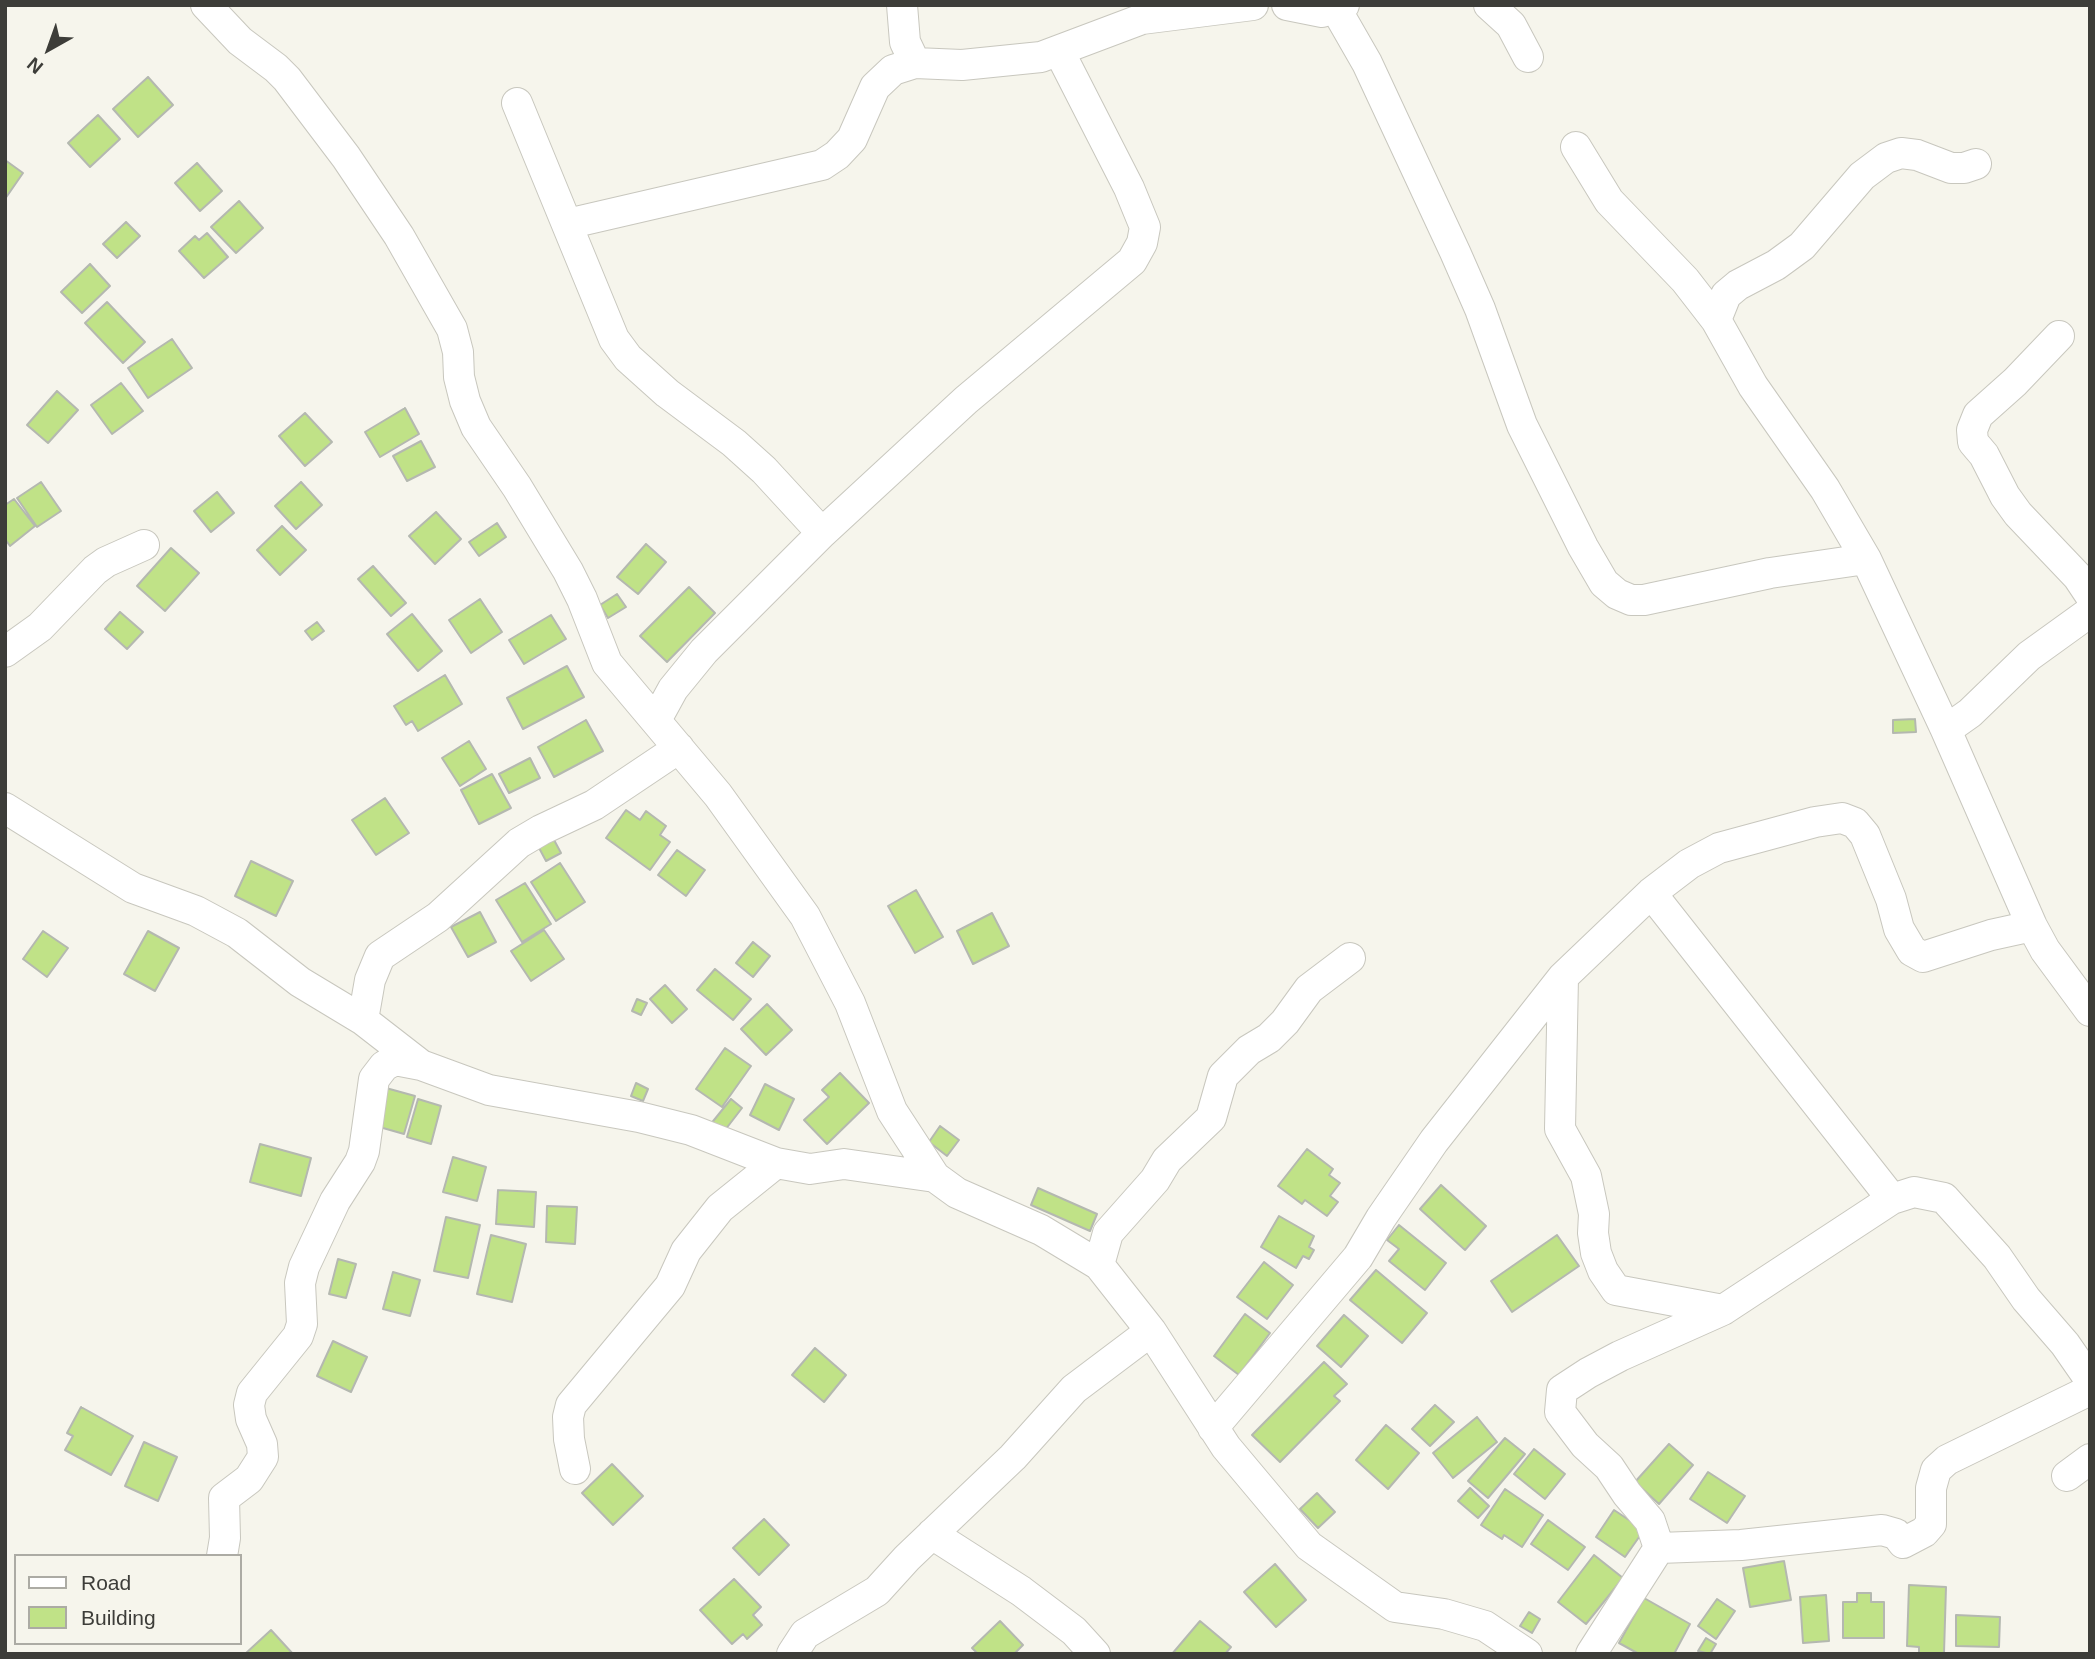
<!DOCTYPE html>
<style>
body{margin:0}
#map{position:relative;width:2095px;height:1659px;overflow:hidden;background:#f6f5ec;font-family:Arial,sans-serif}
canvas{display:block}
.frame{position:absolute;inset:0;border:7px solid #3d3d39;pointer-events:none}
.legend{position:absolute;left:14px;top:1554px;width:228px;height:91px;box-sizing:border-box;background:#f6f5ec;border:2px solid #acaba4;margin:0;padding:9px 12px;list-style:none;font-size:21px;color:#3d3d39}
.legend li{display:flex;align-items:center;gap:14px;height:35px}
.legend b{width:35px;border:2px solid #acaba4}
.north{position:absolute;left:14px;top:14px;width:70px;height:70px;-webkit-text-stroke:5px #f6f5ec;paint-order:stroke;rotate:220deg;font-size:19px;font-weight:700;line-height:28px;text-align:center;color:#3d3d39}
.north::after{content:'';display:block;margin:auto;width:24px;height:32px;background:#3d3d39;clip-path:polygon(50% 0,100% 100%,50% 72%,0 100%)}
</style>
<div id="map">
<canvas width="2095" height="1659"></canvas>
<div class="frame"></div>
<ul class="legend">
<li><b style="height:9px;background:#fff"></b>Road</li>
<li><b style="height:19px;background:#c0e287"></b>Building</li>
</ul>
<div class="north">N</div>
</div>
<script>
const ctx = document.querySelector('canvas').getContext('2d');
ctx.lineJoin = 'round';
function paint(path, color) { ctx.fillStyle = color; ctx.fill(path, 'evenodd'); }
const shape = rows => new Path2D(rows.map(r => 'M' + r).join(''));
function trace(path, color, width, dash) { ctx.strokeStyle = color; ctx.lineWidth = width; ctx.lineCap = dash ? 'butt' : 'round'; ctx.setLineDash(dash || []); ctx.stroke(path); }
const building = shape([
 [148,77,173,105,138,137,113,109,148,77],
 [98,115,120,139,90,167,68,143,98,115],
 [5,160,23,173,5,199,5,160],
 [197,163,222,191,200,211,175,183,197,163],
 [239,201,263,228,236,253,211,227,239,201],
 [126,222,140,236,117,258,103,244,126,222],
 [207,233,228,257,204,278,179,251,195,236,199,240,207,233],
 [90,264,110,286,82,313,61,292,90,264],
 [107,302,145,342,123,363,85,323,107,302],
 [172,339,192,368,148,398,128,368,172,339],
 [121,383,143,411,112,434,91,405,121,383],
 [57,391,78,410,48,443,27,425,57,391],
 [405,408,419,434,380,457,365,432,405,408],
 [305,413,332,442,305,466,279,436,305,413],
 [421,441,435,467,407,481,393,456,421,441],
 [41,482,61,511,37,527,17,498,41,482],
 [301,482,322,505,296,529,275,506,301,482],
 [217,492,234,513,211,532,194,511,217,492],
 [14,499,35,526,10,546,5,539,5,505,14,499],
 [436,512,461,539,435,564,409,536,436,512],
 [497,523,506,537,479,556,469,542,497,523],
 [282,526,306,550,280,575,257,550,282,526],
 [646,544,666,562,638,594,617,577,646,544],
 [171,548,199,573,165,611,137,586,171,548],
 [373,566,406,603,391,616,358,579,373,566],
 [689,587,715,613,667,662,640,636,689,587],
 [617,594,626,607,608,618,600,605,617,594],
 [480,599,502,632,471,653,449,620,480,599],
 [120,612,143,632,127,649,105,629,120,612],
 [412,614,442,651,418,671,387,634,412,614],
 [551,615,566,639,524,664,509,640,551,615],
 [317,622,324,631,312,640,305,631,317,622],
 [567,666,584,697,523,729,507,698,567,666],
 [445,675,462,704,418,731,412,721,406,725,394,706,445,675],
 [1915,719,1916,732,1893,733,1893,720,1915,719],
 [586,720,603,751,554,777,538,747,586,720],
 [469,741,486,769,460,786,442,758,469,741],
 [530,758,540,778,509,793,499,774,530,758],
 [492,774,511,808,479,824,461,790,492,774],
 [385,798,409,833,376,855,352,820,385,798],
 [626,810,640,820,646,811,666,826,660,835,670,842,650,870,606,838,626,810],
 [553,838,561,853,546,861,538,846,553,838],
 [677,850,705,870,686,896,658,875,677,850],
 [251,861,293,881,276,916,235,896,251,861],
 [560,863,585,902,556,921,531,882,560,863],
 [525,883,551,924,522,942,496,900,525,883],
 [916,890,943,937,915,953,888,906,916,890],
 [480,912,496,942,468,957,451,927,480,912],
 [992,913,1009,946,973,964,957,931,992,913],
 [544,930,564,959,531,981,511,951,544,930],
 [43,931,68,948,47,977,23,959,43,931],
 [148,931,179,948,155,991,124,974,148,931],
 [753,942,770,956,753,977,736,963,753,942],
 [715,969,751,999,733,1020,697,990,715,969],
 [665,985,687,1009,672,1023,650,999,665,985],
 [637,999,647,1003,641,1015,632,1011,637,999],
 [767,1004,792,1030,766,1055,741,1029,767,1004],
 [725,1048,751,1066,722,1107,696,1089,725,1048],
 [840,1073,869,1103,827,1144,804,1120,829,1097,822,1090,840,1073],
 [636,1083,648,1089,643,1101,631,1096,636,1083],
 [765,1084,794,1099,779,1130,750,1115,765,1084],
 [386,1088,415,1096,404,1134,376,1126,386,1088],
 [418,1099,441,1106,431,1144,407,1137,418,1099],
 [731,1099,742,1108,722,1134,710,1125,731,1099],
 [940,1126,959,1140,947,1156,929,1142,940,1126],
 [260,1144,311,1158,301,1196,250,1182,260,1144],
 [1307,1149,1333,1169,1329,1175,1340,1183,1330,1196,1338,1202,1327,1216,1305,1200,1302,1204,1278,1186,1307,1149],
 [453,1157,486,1167,477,1201,443,1192,453,1157],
 [1441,1185,1486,1226,1465,1250,1420,1209,1441,1185],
 [1038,1188,1097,1214,1090,1231,1031,1205,1038,1188],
 [498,1190,536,1192,534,1227,496,1224,498,1190],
 [547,1206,577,1207,575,1244,546,1242,547,1206],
 [1279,1216,1314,1236,1309,1247,1314,1250,1309,1259,1303,1256,1296,1268,1261,1247,1279,1216],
 [446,1217,480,1225,468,1278,434,1271,446,1217],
 [1399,1225,1446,1263,1425,1290,1389,1261,1399,1249,1387,1240,1399,1225],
 [491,1235,526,1244,512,1302,477,1294,491,1235],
 [1557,1235,1579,1266,1512,1312,1491,1281,1557,1235],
 [338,1259,356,1264,346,1298,329,1294,338,1259],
 [1264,1262,1293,1285,1267,1319,1237,1297,1264,1262],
 [1376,1270,1427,1313,1402,1343,1350,1300,1376,1270],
 [393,1272,420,1280,410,1316,383,1309,393,1272],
 [1245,1314,1270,1333,1239,1375,1214,1356,1245,1314],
 [1344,1315,1368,1336,1341,1367,1317,1346,1344,1315],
 [333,1341,367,1357,351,1392,317,1376,333,1341],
 [815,1348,846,1375,824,1402,792,1375,815,1348],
 [1324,1362,1347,1384,1334,1396,1340,1401,1280,1462,1252,1435,1324,1362],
 [1435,1405,1454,1422,1430,1446,1412,1429,1435,1405],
 [81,1407,133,1436,111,1475,65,1450,73,1436,67,1433,81,1407],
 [1477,1417,1497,1442,1453,1478,1433,1453,1477,1417],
 [1386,1425,1419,1453,1388,1489,1356,1460,1386,1425],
 [1505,1438,1525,1454,1488,1498,1468,1481,1505,1438],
 [144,1442,177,1457,158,1501,125,1486,144,1442],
 [1669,1444,1693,1465,1659,1504,1635,1482,1669,1444],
 [1534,1449,1565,1474,1545,1499,1514,1474,1534,1449],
 [612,1464,643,1496,613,1525,582,1493,612,1464],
 [1708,1472,1745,1496,1727,1523,1690,1499,1708,1472],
 [1470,1488,1489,1506,1478,1518,1458,1501,1470,1488],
 [1505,1489,1543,1515,1522,1547,1504,1535,1502,1539,1481,1525,1505,1489],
 [1317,1493,1335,1512,1318,1528,1300,1509,1317,1493],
 [1614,1510,1644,1530,1625,1557,1596,1537,1614,1510],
 [764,1519,789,1545,759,1575,733,1548,764,1519],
 [1548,1520,1585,1547,1568,1570,1531,1544,1548,1520],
 [1594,1555,1623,1578,1586,1624,1558,1602,1594,1555],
 [1784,1561,1791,1600,1750,1607,1743,1568,1784,1561],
 [1275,1564,1306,1600,1276,1627,1244,1592,1275,1564],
 [734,1579,761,1607,753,1615,762,1625,747,1639,743,1634,732,1644,700,1610,734,1579],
 [1909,1585,1946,1587,1944,1653,1919,1653,1919,1647,1907,1646,1909,1585],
 [1857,1593,1871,1593,1871,1602,1884,1602,1884,1638,1843,1638,1843,1602,1857,1602,1857,1593],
 [1826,1595,1829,1641,1803,1643,1800,1597,1826,1595],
 [1644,1598,1690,1624,1674,1654,1639,1654,1619,1643,1644,1598],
 [1717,1599,1735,1611,1716,1639,1698,1626,1717,1599],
 [1529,1612,1540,1619,1532,1633,1520,1626,1529,1612],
 [1956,1615,2000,1617,1999,1647,1956,1646,1956,1615],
 [1000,1621,1023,1645,1014,1654,978,1654,972,1648,1000,1621],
 [1200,1621,1231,1647,1225,1654,1172,1654,1200,1621],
 [271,1630,293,1654,245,1654,271,1630],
 [1706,1638,1716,1644,1710,1654,1698,1651,1706,1638]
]);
paint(building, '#c0e287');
trace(building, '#b4b8b0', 2);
const minor = shape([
 [206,5,240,41,276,68,287,79,346,157,399,236,452,329,458,352,459,377,465,401,476,427,517,487,568,571,582,599,607,663,718,795,805,916,850,1003,892,1111,935,1177],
 [902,5,905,42,915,63],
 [1287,5,1322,12,1344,5],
 [1489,5,1511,25,1528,57],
 [1336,9,1367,63,1455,252,1480,309,1522,425,1583,547,1604,583,1617,594,1631,600,1644,600,1770,573,1866,559],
 [517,103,614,339,628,358,667,393,734,443,764,470,822,533],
 [1576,147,1609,201,1685,280,1716,320,1753,386,1825,489,1866,559,1946,730,2032,926,2045,950,2090,1011],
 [567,224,822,165,837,155,852,139,875,87,893,70,915,63,962,65,1041,57,1142,19,1253,5],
 [1716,320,1726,295,1738,285,1776,265,1802,246,1862,176,1886,158,1901,153,1917,155,1951,168,1964,168,1976,164],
 [2059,336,2015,382,1978,415,1972,430,1973,442,1984,455,2005,496,2018,514,2078,577,2090,595],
 [5,652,40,627,95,570,106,562,144,545],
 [656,720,673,689,704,651,822,533,966,400,1132,261,1142,243,1145,227,1129,188,1059,51],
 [1946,730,1970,713,2029,656,2090,612],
 [5,808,133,888,196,911,237,933,300,982,363,1020,421,1065,489,1090,639,1117,691,1130,776,1163,810,1169,844,1164,935,1177,957,1193,1041,1230,1099,1265,1151,1331,1226,1447,1309,1546,1395,1607,1444,1614,1485,1626,1527,1654],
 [1651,893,1892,1199],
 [1563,977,1560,1129,1586,1176,1594,1214,1593,1233,1596,1253,1603,1271,1616,1290,1723,1310],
 [363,1020,370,980,380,956,438,917,519,843,541,830,594,805,679,748],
 [1099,1265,1108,1233,1155,1180,1167,1160,1211,1118,1223,1076,1249,1050,1269,1038,1285,1022,1309,989,1350,958],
 [1213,1428,1358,1257,1381,1218,1434,1141,1563,977,1651,893,1689,864,1719,848,1815,822,1842,818,1855,823,1865,835,1891,899,1899,929,1912,951,1923,957,1991,935,2032,926],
 [575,1469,569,1439,568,1417,571,1405,670,1286,686,1251,720,1208,776,1163],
 [2067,1476,2090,1459],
 [932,1534,1021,1591,1074,1631,1095,1654],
 [1659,1548,1650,1521,1627,1494,1609,1467,1585,1445,1560,1412,1562,1390,1588,1373,1620,1356,1723,1310,1892,1199,1914,1192,1944,1198,1997,1257,2026,1299,2065,1344,2090,1380],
 [1659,1548,1741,1545,1882,1530,1896,1534,1903,1543,1924,1532,1931,1524,1931,1488,1936,1470,1947,1460,2090,1390],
 [222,1556,225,1538,224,1498,249,1479,263,1457,262,1444,251,1419,249,1405,252,1393,298,1336,302,1324,300,1283,304,1267,335,1201,360,1162,364,1151,374,1079,384,1066,395,1060,421,1065],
 [792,1654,805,1634,877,1591,907,1558,1013,1457,1074,1389,1151,1331],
 [1591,1654,1659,1548]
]);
trace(minor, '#c8c7be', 32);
trace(minor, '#fff', 30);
</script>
